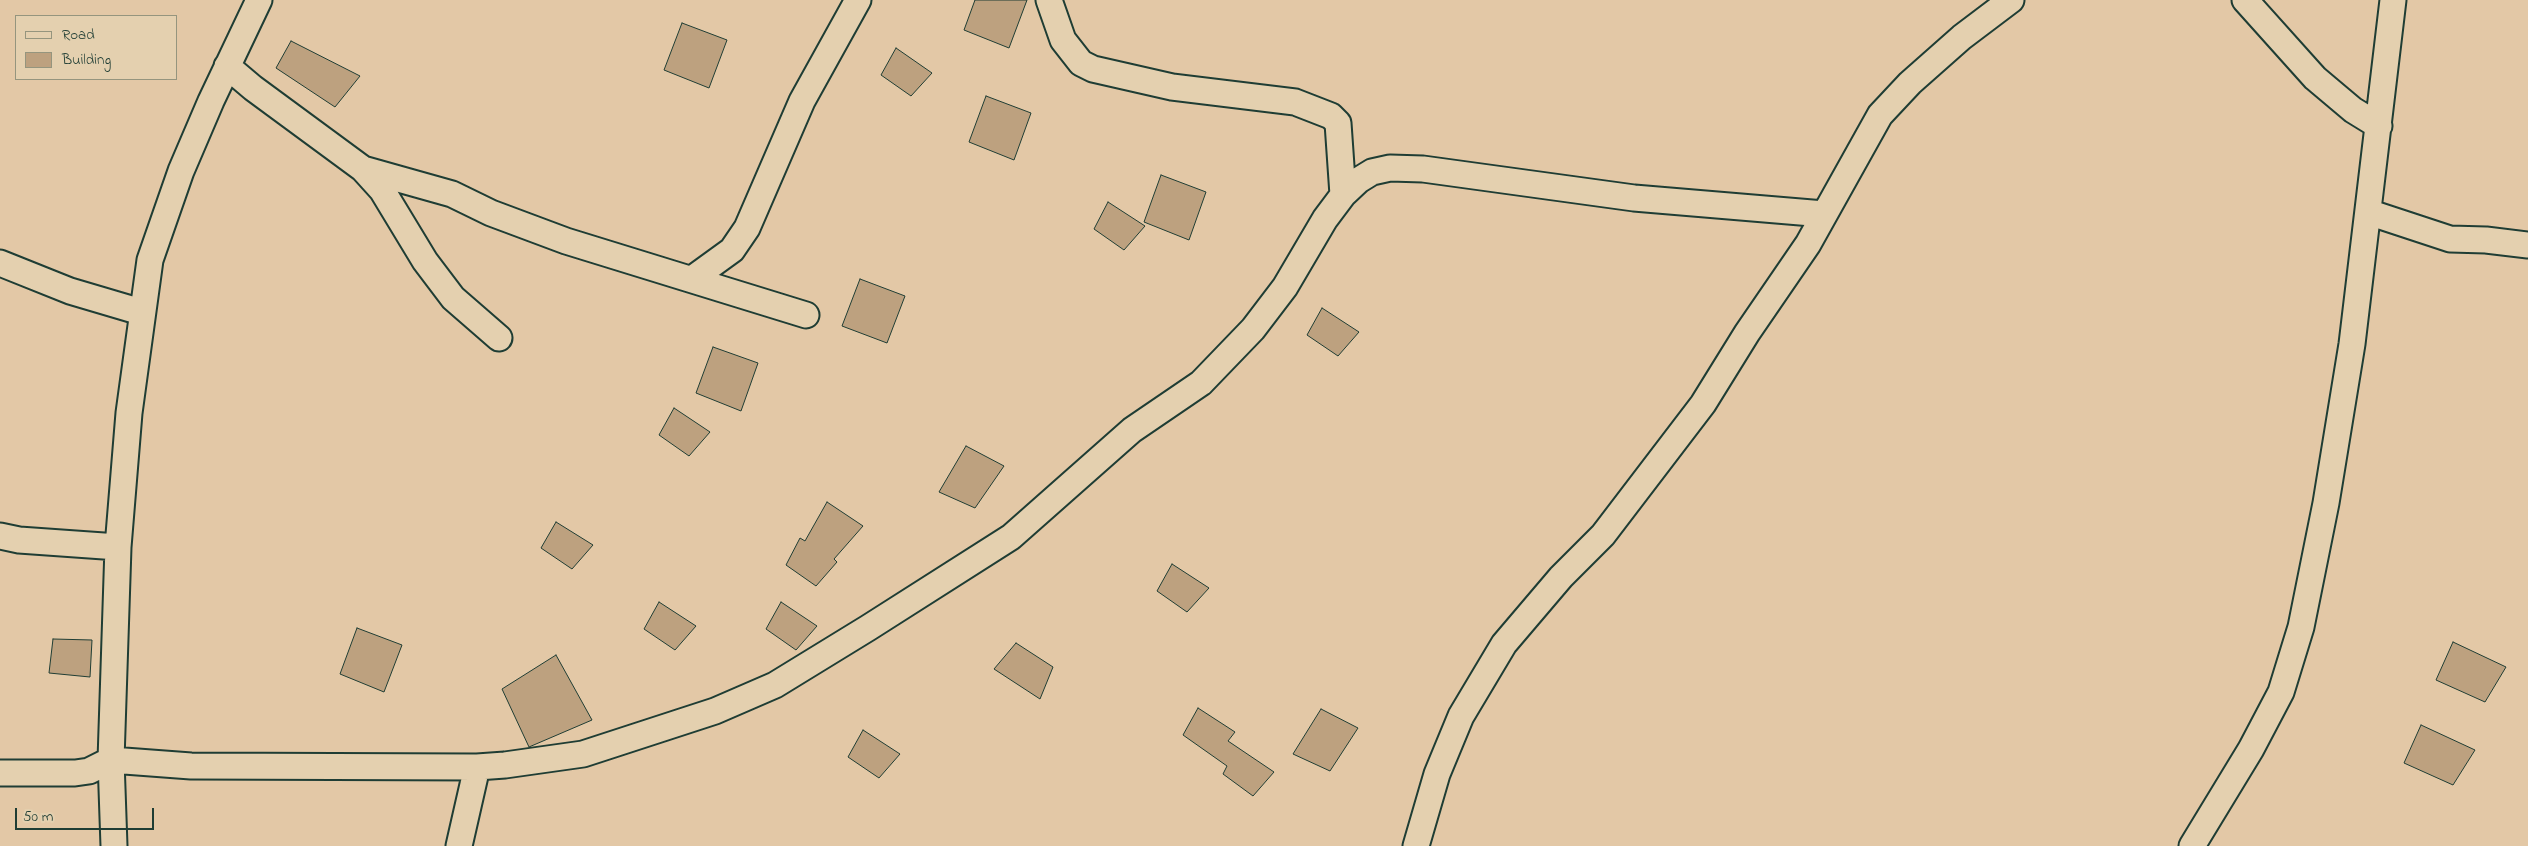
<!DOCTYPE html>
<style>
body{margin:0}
#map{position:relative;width:2528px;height:846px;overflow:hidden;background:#e3c8a6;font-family:"Indie Flower",sans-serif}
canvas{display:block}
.legend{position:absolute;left:15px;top:15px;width:162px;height:65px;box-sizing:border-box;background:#e4d0af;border:1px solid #95957e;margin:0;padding:6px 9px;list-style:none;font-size:15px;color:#1f3d34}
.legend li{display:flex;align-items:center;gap:10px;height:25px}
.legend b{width:25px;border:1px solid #95957e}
.scale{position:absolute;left:15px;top:808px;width:139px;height:22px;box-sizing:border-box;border:2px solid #1f3d34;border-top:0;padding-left:6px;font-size:15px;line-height:18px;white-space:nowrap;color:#1f3d34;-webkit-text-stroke:4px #e4d0af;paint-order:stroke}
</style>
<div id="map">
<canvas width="2528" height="846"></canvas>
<ul class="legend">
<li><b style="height:6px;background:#e4d0af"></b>Road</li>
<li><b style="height:14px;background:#bda17f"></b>Building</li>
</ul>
<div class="scale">50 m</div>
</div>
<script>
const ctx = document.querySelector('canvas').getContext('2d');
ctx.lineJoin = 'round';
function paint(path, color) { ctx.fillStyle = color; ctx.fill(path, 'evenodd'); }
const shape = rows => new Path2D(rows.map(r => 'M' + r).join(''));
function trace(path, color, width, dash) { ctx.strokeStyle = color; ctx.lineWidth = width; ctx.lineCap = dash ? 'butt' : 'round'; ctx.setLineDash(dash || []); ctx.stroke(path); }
const building = shape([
 [975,0,1027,0,1009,48,964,30,975,0],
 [682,23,727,40,709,88,664,70,682,23],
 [291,41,360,76,335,107,276,68,291,41],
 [896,48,932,73,911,96,881,75,896,48],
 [986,96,1031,113,1014,160,969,142,986,96],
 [1161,175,1206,192,1189,240,1144,222,1161,175],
 [1108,202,1145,226,1124,250,1094,229,1108,202],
 [860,279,905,296,887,343,842,326,860,279],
 [1322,308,1359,332,1338,356,1307,335,1322,308],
 [713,347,758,363,741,411,696,393,713,347],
 [674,408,710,432,689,456,659,435,674,408],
 [966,446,1004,466,975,508,939,492,966,446],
 [827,502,863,526,834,559,837,562,816,586,786,565,800,538,805,541,827,502],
 [556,522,593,545,572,569,541,548,556,522],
 [1172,564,1209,588,1187,612,1157,591,1172,564],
 [659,602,696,626,675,650,644,629,659,602],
 [781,602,817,626,796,650,766,629,781,602],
 [357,628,402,645,384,692,340,674,357,628],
 [53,639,92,640,90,677,49,673,53,639],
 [2453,642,2506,667,2485,702,2436,680,2453,642],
 [1016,643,1053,667,1040,699,994,669,1016,643],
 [556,655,592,720,529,747,502,689,556,655],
 [1198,708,1235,732,1228,741,1274,772,1253,796,1223,774,1227,766,1183,735,1198,708],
 [1321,709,1358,728,1330,771,1293,754,1321,709],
 [2421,725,2475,750,2453,785,2404,763,2421,725],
 [863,730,900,754,879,778,848,757,863,730]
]);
paint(building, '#bda17f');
trace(building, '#1f3d34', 1);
const minor = shape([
 [1049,0,1063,40,1081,63,1093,69,1172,87,1295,102,1331,116,1338,123,1343,195],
 [2245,0,2315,78,2353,110,2379,126],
 [227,66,253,88,363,169,382,190,425,261,453,298,499,338],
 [363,169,452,194,491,213,566,241,806,315],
 [2368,212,2450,239,2486,240,2528,245],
 [0,263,70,291,141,312],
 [692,279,732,250,747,228,802,101,858,0],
 [0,536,19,540,118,547],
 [0,773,75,773,89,771,111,760,191,766,477,767,505,765,583,754,715,711,775,685,868,628,1011,537,1132,430,1201,383,1253,329,1285,287,1325,219,1343,195,1359,180,1372,172,1390,168,1423,169,1634,198,1824,214],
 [114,846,111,760,118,547,129,413,150,260,181,171,211,101,259,0],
 [459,846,477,767],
 [1416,846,1437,774,1461,716,1504,644,1561,577,1603,535,1703,404,1747,333,1808,244,1880,115,1910,83,1962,37,2011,0],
 [2192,846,2251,749,2281,692,2301,627,2326,503,2352,344,2393,0]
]);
trace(minor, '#1f3d34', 29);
trace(minor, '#e4d0af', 25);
</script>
